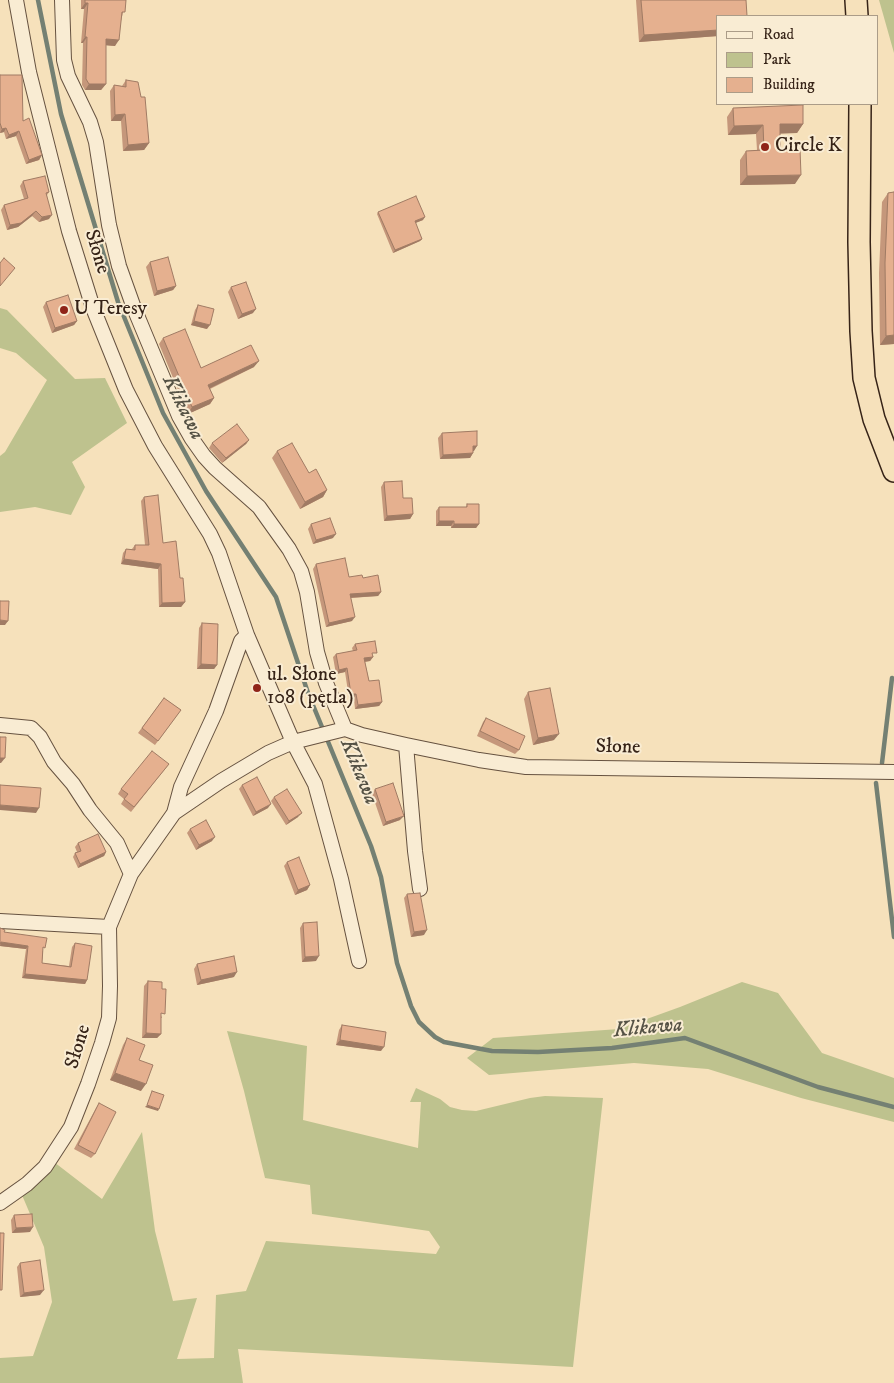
<!DOCTYPE html>
<meta charset="utf-8">
<style>
body{margin:0}
#map{position:relative;width:894px;height:1383px;overflow:hidden;background:#f6e1bb;font-family:"IM FELL DW Pica",serif}
canvas{display:block}
.legend{position:absolute;left:716px;top:15px;width:162px;height:90px;box-sizing:border-box;background:#f9ecd3;border:1px solid #ab9c88;margin:0;padding:6px 9px;list-style:none;font-size:15px;color:#362317}
.legend li{display:flex;align-items:center;gap:10px;height:25px}
.legend b{width:25px;border:1px solid #ab9c88}
</style>
<div id="map">
<canvas width="894" height="1383"></canvas>
<ul class="legend">
<li><b style="height:6px;background:#f9ecd3"></b>Road</li>
<li><b style="height:14px;background:#bec28e"></b>Park</li>
<li><b style="height:14px;background:#e5b08f"></b>Building</li>
</ul>
</div>
<script>
const ctx = document.querySelector('canvas').getContext('2d');
ctx.lineJoin = 'round';
function paint(path, color) { ctx.fillStyle = color; ctx.fill(path, 'evenodd'); }
const shape = rows => new Path2D(rows.map(r => 'M' + r).join(''));
function trace(path, color, width, dash) { ctx.strokeStyle = color; ctx.lineWidth = width; ctx.lineCap = dash ? 'butt' : 'round'; ctx.setLineDash(dash || []); ctx.stroke(path); }
function label(font, color, halo, rows, align = 'center') {
  ctx.font = font + ' "IM FELL DW Pica",serif'; ctx.lineWidth = 4; ctx.setLineDash([]); ctx.textBaseline = 'middle'; ctx.strokeStyle = halo; ctx.fillStyle = color; for (const [text, x, y, turn = 0] of rows) {
    ctx.save(); ctx.translate(x, y); ctx.rotate((+turn || 0) * Math.PI / 180); ctx.textAlign = isNaN(turn) ? turn : align; if (halo) ctx.strokeText(text, 0, 0); ctx.fillText(text, 0, 0); ctx.restore();
  }
}
paint(shape([
 [879,0,894,0,894,53,883,14],
 [0,308,7,310,75,379,105,378,127,423,72,462,85,487,71,515,35,507,0,512,0,456,5,452,47,380,16,353,0,348],
 [742,982,778,993,822,1053,894,1078,894,1122,801,1098,708,1069,634,1063,489,1075,467,1058,493,1038,619,1029,680,1007],
 [227,1031,307,1046,303,1120,418,1148,421,1102,410,1102,416,1088,440,1099,450,1107,462,1110,476,1111,530,1098,545,1096,603,1098,573,1367,238,1349,243,1383,0,1383,0,1358,33,1356,52,1302,44,1247,22,1195,41,1181,54,1162,102,1199,142,1132,155,1231,173,1301,197,1298,177,1359,214,1358,216,1295,246,1291,266,1241,436,1254,440,1247,429,1231,312,1214,310,1185,265,1178,244,1091]
]), '#bec28e');
trace(shape([
 [38,0,61,114,118,302,163,413,206,491,276,597,308,693,371,846,381,877,397,963,411,1006,419,1022,435,1037,444,1042,492,1051,538,1052,612,1048,685,1038,818,1087,894,1107],
 [882,763,892,678],
 [876,783,894,937]
]), '#748073', 4.5);
const minor = shape([
 [16,0,29,72,69,231,93,308,126,390,155,446,210,534,219,553,247,635,293,742,315,784,341,879,359,961],
 [62,0,64,60,68,76,90,122,96,142,109,225,119,266,134,308,179,416,192,439,204,456,215,468,259,507,289,549,301,571,307,592,317,652,326,683,345,729],
 [0,725,31,728,40,737,54,762,73,784,90,810,117,843,131,874],
 [345,729,362,735,406,745,479,760,526,767,894,772],
 [406,745,415,851,420,889],
 [174,813,221,781,268,753,293,742,345,729],
 [0,921,109,927],
 [0,1203,27,1184,45,1167,71,1127,88,1084,102,1043,109,1018,110,986,109,927,131,874,174,813,181,787,216,711,241,641,247,635]
]);
const highway = shape([
 [856,0,857,16],
 [860,104,859,242,861,331,864,378,874,419,894,471]
]);
trace(minor, '#665240', 16);
trace(highway, '#362317', 24);
trace(minor, '#f9ecd3', 14);
trace(highway, '#f6e1bb', 21);
paint(shape([
 [81,0,126,0,115,46,106,45,106,84,101,90,85,90,82,85,83,43,81,43,84,9,81,9],
 [636,0,746,0,718,16,718,36,639,42],
 [0,75,23,121,42,155,39,160,26,164,16,136,6,139,4,132,0,133],
 [126,80,149,143,144,150,123,151,121,121,111,121,110,91,114,85,122,86],
 [733,108,803,124,797,133,780,133,780,150,795,184,740,185,740,160,746,151,757,150,756,134,728,135,727,117],
 [23,181,49,192,47,195,49,219,39,222,32,216,18,227,7,230,1,210,4,205,24,199,20,186],
 [894,192,894,344,880,345,879,273,882,202,888,193],
 [378,212,423,220,415,223,422,239,420,241,393,253,377,214],
 [150,262,176,286,173,290,154,296,146,267],
 [231,287,253,313,238,319,228,292],
 [46,302,77,321,74,325,52,333,43,307],
 [198,305,207,329,191,325,195,310],
 [163,338,201,368,254,367,210,389,214,398,210,404,188,414,159,344],
 [442,433,474,451,473,451,473,453,470,458,440,459,438,438],
 [249,440,246,444,222,463,209,448,212,443],
 [277,451,309,473,327,490,323,497,300,509,272,458],
 [384,482,413,514,410,519,384,521,381,487],
 [144,497,163,543,180,578,185,602,181,607,159,607,158,569,121,564,123,553,126,549,132,549,135,545,145,545,141,501],
 [467,504,479,524,476,528,451,528,451,526,436,526,436,511,439,507,466,507],
 [311,524,333,538,313,544,308,529],
 [316,564,349,577,363,578,381,592,378,596,351,598,352,621,326,627,313,569],
 [202,623,217,665,214,669,197,669,199,628],
 [355,644,374,657,373,657,370,661,365,662,369,681,382,702,379,706,355,709,354,698,349,698,345,672,336,674,333,657,336,654,353,651,352,648],
 [528,692,554,740,533,745,524,699],
 [164,698,181,710,155,745,138,733],
 [486,718,519,750,515,754,477,736,483,722],
 [169,764,131,812,121,804,124,799,118,794,121,789],
 [242,785,268,808,253,816,239,789],
 [375,789,400,820,383,826,372,794],
 [274,797,298,817,286,825,271,801],
 [190,829,212,841,196,850,187,833],
 [78,843,106,852,104,856,78,868,73,857,75,853,77,852,75,847],
 [287,862,310,885,307,890,295,895,284,866],
 [407,894,424,935,411,937,404,898],
 [303,923,316,961,302,962,300,928],
 [0,928,4,932,43,951,42,963,69,966,72,947,75,943,87,980,85,984,22,978,26,949,0,946],
 [197,964,234,977,197,985,194,969],
 [148,981,162,1018,161,1018,161,1034,157,1038,142,1038,144,986],
 [342,1025,381,1051,336,1045,339,1030],
 [127,1038,139,1060,141,1091,110,1080,123,1045],
 [99,1103,95,1154,91,1158,74,1149,96,1108],
 [14,1215,30,1232,12,1233,11,1220],
 [20,1263,40,1295,20,1297,17,1267]
]), '#c5977b');
paint(shape([
 [85,3,88,3,84,9,81,9],
 [718,30,718,36,639,42,644,35],
 [85,37,87,37,83,43,81,43],
 [106,39,119,40,115,46,102,45],
 [89,84,106,84,101,90,85,90],
 [125,114,121,121,111,121,115,115],
 [780,124,803,124,797,133,773,134],
 [763,125,756,134,728,135,734,126],
 [6,128,4,132,0,133,2,129],
 [19,131,16,136,6,139,9,135],
 [149,143,144,150,123,151,128,145],
 [42,155,39,160,26,164,29,160],
 [801,175,795,184,740,185,747,176],
 [36,211,32,216,18,227,7,230,10,225],
 [52,215,49,219,39,222,42,217],
 [425,217,423,220,413,224,415,221],
 [422,239,420,241,393,253,395,250],
 [176,286,173,290,154,296,157,291],
 [256,309,253,313,238,319,242,314],
 [77,321,74,325,52,333,55,328],
 [194,321,210,325,207,329,191,325],
 [894,335,894,344,880,345,886,336],
 [259,361,254,367,204,391,208,385],
 [214,398,210,404,188,414,192,407],
 [249,440,246,444,222,463,226,458],
 [473,446,477,446,474,451,470,451],
 [473,453,470,458,440,459,443,455],
 [327,490,323,497,300,509,305,502],
 [413,514,410,519,384,521,387,516],
 [439,521,454,521,451,526,436,526],
 [454,524,479,524,476,528,451,528],
 [336,534,333,538,313,544,316,540],
 [124,559,161,564,158,569,121,564],
 [381,592,378,596,347,598,350,594],
 [185,602,181,607,159,607,162,603],
 [355,617,352,621,326,627,329,623],
 [0,620,8,621,5,625,0,625],
 [373,657,370,661,362,662,364,658],
 [201,664,217,665,214,669,197,669],
 [347,668,345,672,336,674,339,670],
 [351,694,356,694,354,698,349,698],
 [382,702,379,706,355,709,358,705],
 [559,734,554,740,533,745,538,738],
 [0,758,5,758,1,763,0,763],
 [271,804,268,808,253,816,256,812],
 [0,805,39,808,36,813,0,810],
 [302,813,298,817,286,825,289,821],
 [404,816,400,820,383,826,386,822],
 [215,837,212,841,196,850,199,845],
 [106,852,104,856,78,868,80,864],
 [310,885,307,890,295,895,298,890],
 [427,930,424,935,411,937,414,932],
 [1,942,28,946,26,949,0,946],
 [319,956,316,961,302,962,305,957],
 [237,972,234,977,197,985,201,980],
 [25,974,87,980,85,984,22,978],
 [146,1033,161,1034,157,1038,142,1038],
 [340,1040,384,1047,381,1051,336,1045],
 [115,1073,146,1084,141,1091,110,1080],
 [147,1105,159,1109,158,1111,145,1107],
 [33,1227,30,1232,12,1233,16,1228],
 [44,1290,40,1295,20,1297,24,1293]
]), '#a07b64');
const building = shape([
 [85,0,126,0,125,12,122,12,119,40,106,39,106,84,89,84,86,79,87,37,85,37,88,3,85,3,85,0],
 [641,0,746,0,747,16,718,16,718,30,644,35,641,0],
 [0,75,22,75,23,121,29,118,42,155,29,160,19,131,9,135,6,128,2,129,0,123,0,75],
 [126,80,138,82,141,97,145,97,149,143,128,145,125,114,115,115,114,85,126,87,126,80],
 [803,105,803,124,780,124,780,150,800,149,801,175,747,176,746,151,764,150,763,125,734,126,733,108,803,105],
 [45,176,49,192,46,193,52,215,42,217,36,211,21,223,10,225,4,205,28,198,23,181,45,176],
 [894,192,894,335,886,336,885,263,888,193,894,192],
 [416,196,425,217,415,221,422,239,395,250,378,212,416,196],
 [168,257,176,286,157,291,150,262,168,257],
 [4,258,15,268,0,286,0,263,4,258],
 [246,282,256,309,242,314,231,287,246,282],
 [68,295,77,321,55,328,46,302,68,295],
 [198,305,214,309,210,325,194,321,198,305],
 [185,329,201,368,251,345,259,361,208,385,214,398,192,407,163,338,185,329],
 [237,424,249,440,226,458,212,443,237,424],
 [477,431,477,446,473,446,473,453,443,455,442,433,477,431],
 [292,443,309,473,316,469,327,490,305,502,277,451,292,443],
 [402,481,403,498,412,498,413,514,387,516,384,482,402,481],
 [158,495,163,543,176,541,180,578,183,578,185,602,162,603,161,564,124,559,126,549,135,550,135,545,149,545,144,497,158,495],
 [467,504,479,504,479,524,454,524,454,521,439,521,439,507,467,507,467,504],
 [330,518,336,534,316,540,311,524,330,518],
 [345,558,349,577,362,575,363,578,378,575,381,592,350,594,355,617,329,623,316,564,345,558],
 [0,601,9,601,8,621,0,620,0,601],
 [202,623,218,624,217,665,201,664,202,623],
 [375,641,377,653,372,653,373,657,364,658,369,681,379,680,382,702,358,705,356,694,351,694,347,668,339,670,336,654,357,650,355,644,375,641],
 [550,688,559,734,538,738,528,692,550,688],
 [164,698,181,710,158,741,142,728,164,698],
 [486,718,525,736,519,750,480,731,486,718],
 [0,737,6,737,5,758,0,758,0,737],
 [152,751,169,764,134,807,124,799,128,794,121,789,152,751],
 [257,777,271,804,256,812,242,785,257,777],
 [393,783,404,816,386,822,375,789,393,783],
 [0,785,41,788,39,808,0,805,0,785],
 [287,789,302,813,289,821,274,797,287,789],
 [206,820,215,837,199,845,190,829,206,820],
 [98,834,106,852,80,864,75,853,81,851,78,843,98,834],
 [299,857,310,885,298,890,287,862,299,857],
 [420,893,427,930,414,932,407,894,420,893],
 [317,922,319,956,305,957,303,923,317,922],
 [0,928,5,930,4,932,47,938,45,948,43,947,42,963,71,967,75,943,92,946,87,980,25,974,28,946,1,942,0,944,0,928],
 [234,956,237,972,201,980,197,964,234,956],
 [148,981,162,982,162,989,166,989,165,1014,161,1013,161,1034,146,1033,148,981],
 [342,1025,386,1032,384,1047,340,1040,342,1025],
 [127,1038,145,1045,139,1060,153,1065,146,1084,115,1073,127,1038],
 [152,1091,164,1095,159,1109,147,1105,152,1091],
 [99,1103,116,1112,95,1154,78,1145,99,1103],
 [32,1214,33,1227,16,1228,14,1215,32,1214],
 [0,1233,4,1233,2,1290,0,1290,0,1233],
 [40,1260,44,1290,24,1293,20,1263,40,1260]
]);
paint(building, '#e5b08f');
trace(building, '#a07b64', 1);
for (const [x, y, r, color] of [
 [765,147,5,"#8f2418"],
 [64,310,5,"#8f2418"],
 [257,688,5,"#8f2418"]
]) { const dot = new Path2D(); dot.arc(x, y, r, 0, 2 * Math.PI); ctx.fillStyle = color; ctx.fill(dot); trace(dot, '#f9ecd3', 2); }
label('20px', '#362317', '#f9ecd3', [
 ["Circle K",775,147],
 ["U Teresy",74,310],
 ["ul. Słone",267,676],
 ["108 (pętla)",267,699]
], 'left');
label('20px', '#362317', '#f9ecd3', [
 ["Słone",96,252,73],
 ["Słone",618,748,1],
 ["Słone",79,1047,-73]
]);
label('italic 21px', '#555245', '#f9ecd3', [
 ["Klikawa",182,408,64],
 ["Klikawa",358,772,68],
 ["Klikawa",648,1029,-5]
]);
</script>
